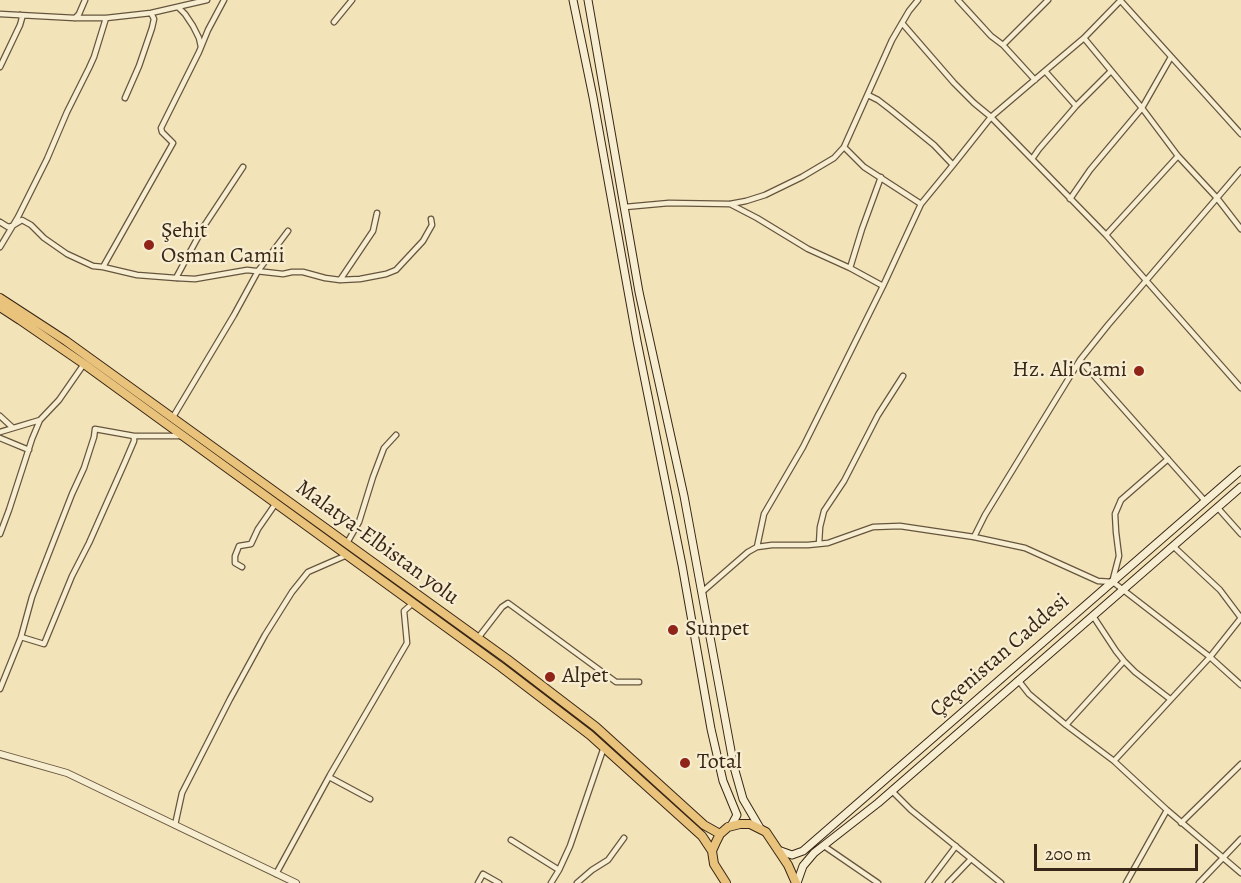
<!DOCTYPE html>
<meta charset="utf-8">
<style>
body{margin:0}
#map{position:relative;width:1241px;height:883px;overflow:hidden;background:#f2e3b8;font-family:Alegreya,serif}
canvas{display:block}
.scale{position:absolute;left:1034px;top:844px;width:164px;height:27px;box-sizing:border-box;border:3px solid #382616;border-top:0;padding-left:8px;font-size:18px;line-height:21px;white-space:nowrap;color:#382616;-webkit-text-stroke:4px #f7edd1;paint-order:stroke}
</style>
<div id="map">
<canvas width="1241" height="883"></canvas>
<div class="scale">200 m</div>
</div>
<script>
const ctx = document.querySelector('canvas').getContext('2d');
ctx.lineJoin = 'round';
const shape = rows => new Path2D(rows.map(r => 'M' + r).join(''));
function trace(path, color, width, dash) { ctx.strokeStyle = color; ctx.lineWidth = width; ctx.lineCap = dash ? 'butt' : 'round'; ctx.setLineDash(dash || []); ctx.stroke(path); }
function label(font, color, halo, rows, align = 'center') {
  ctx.font = font + ' Alegreya,serif'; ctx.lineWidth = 4.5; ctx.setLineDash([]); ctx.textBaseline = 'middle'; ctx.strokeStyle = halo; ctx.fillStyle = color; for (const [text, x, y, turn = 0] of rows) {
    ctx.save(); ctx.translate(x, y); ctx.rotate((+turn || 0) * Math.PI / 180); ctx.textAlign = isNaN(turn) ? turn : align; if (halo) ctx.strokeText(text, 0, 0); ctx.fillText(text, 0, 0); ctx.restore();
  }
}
const minor = shape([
 [224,0,208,30,199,52,161,128,162,132,173,143,103,267,137,275,176,278,195,279,247,270,283,274,292,272,303,272,325,278,340,280,360,279,386,274,396,270,423,241,432,225,431,219],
 [958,0,991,36,1003,45,1048,0],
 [1120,0,1241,134],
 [178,7,185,14,193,26,199,38,201,47],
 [0,14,75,18,106,18,151,13,207,0],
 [75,18,79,14,85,0],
 [334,22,352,0],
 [902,23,954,83,974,103,991,117,1106,235],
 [1084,38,1142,108,1178,156,1217,198,1241,229],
 [1003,45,1035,80],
 [0,67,20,25,22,18,20,15],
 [868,95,878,100,891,110,934,145,953,165,921,204],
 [125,98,139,66,152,28,154,19,151,13],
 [1076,106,1045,71,1084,38,1121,0],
 [1178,156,1106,235,1241,388],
 [1032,159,1039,149,1076,106,1111,71],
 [953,165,991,117,1045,71],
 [1070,199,1090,170,1142,108,1171,57],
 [730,204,757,218,808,249,850,268,883,286],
 [625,207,669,203,730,204,746,201,765,195,802,177,834,158,844,147,892,40,909,11,918,0],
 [0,222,8,227,12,226,22,220,31,225,44,238,67,254,93,266,103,267],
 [0,247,18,217,47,159,67,112,89,68,94,57,106,18],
 [850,268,862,229,881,177],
 [176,278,204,226,243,167],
 [340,280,373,231,377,213],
 [1080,360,1205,501],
 [0,416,13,428],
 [173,417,234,315,258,271,288,231],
 [0,432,40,420,59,400,84,364],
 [0,438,29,450],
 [1217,507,1241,534],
 [0,534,9,510,32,439,40,420],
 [974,537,985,515,1080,360,1108,325,1241,170],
 [347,543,359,522,373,477,384,448,396,435],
 [819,544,820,527,824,511,844,481,878,415,903,376],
 [757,547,764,514,803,447,883,286,921,204,864,167,844,147],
 [242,567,235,563,235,556,239,546,251,544,258,529,276,503],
 [1113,579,1119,556,1116,532,1115,514,1121,500,1168,459],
 [702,592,748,552,757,547,772,545,808,545,828,543,873,527,900,526,974,537,1025,548,1098,581,1113,582,1210,657,1241,685],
 [1093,616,1116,651,1124,661,1135,672,1170,699],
 [21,637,44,644,72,576,89,543,125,462,134,441,134,436],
 [478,638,502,607,508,603,616,682,639,682],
 [1018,680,1029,694,1066,725,1114,761,1167,810,1241,873],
 [0,689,21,637,32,597,40,576,72,494,84,468,94,437,95,429,134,436,181,436],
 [1066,725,1124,661],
 [1114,761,1210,657,1241,618,1220,590,1173,546],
 [329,777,370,799],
 [892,791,911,810,1001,883],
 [1181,823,1241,764],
 [175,825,182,793,230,699,265,635,292,592,308,572,347,555],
 [511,840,559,870],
 [824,846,878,883],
 [276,874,330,775,407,643,404,611,413,603],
 [478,883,483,874,499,883],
 [551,883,559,870,570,846,604,747],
 [577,883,592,870,608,860,624,838],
 [928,883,956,846],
 [948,883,971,859],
 [1126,883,1167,810],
 [1199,883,1241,839]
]);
const tertiary = shape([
 [0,754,67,773,296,883]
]);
const secondary = shape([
 [573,0,593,97,637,341,682,565,711,729,723,781,737,815,731,826],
 [588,0,639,292,684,496,734,767,743,799,760,828],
 [778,850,792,855,803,851,1241,470],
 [797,883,803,866,814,853,878,803,1241,487]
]);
const primary = shape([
 [0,298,66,341,507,659,596,727,704,825,720,834],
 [0,307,20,320,84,364,501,667,590,735,702,836,712,851],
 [726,883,714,864,712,851,716,842,720,834,728,827,740,824,750,824,766,832,788,865,796,883]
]);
trace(minor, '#66553e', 7);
trace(tertiary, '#66553e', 8);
trace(secondary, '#382616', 9);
trace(primary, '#382616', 10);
trace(minor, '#f7edd1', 4.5);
trace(tertiary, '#f7edd1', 6);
trace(secondary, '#f7edd1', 7);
trace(primary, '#e9c27c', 8);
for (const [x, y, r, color] of [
 [149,245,6,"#8f2418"],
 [1139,371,6,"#8f2418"],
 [673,630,6,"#8f2418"],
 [550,677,6,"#8f2418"],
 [685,763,6,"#8f2418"]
]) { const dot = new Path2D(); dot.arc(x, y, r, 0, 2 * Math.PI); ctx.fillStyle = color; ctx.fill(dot); trace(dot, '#f7edd1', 2); }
label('22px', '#382616', '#f7edd1', [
 ["Şehit",161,232],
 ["Osman Camii",161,257],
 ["Hz. Ali Cami",1127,371,"right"],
 ["Sunpet",685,630],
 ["Alpet",562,677],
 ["Total",697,763]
], 'left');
label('22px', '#382616', '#f7edd1', [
 ["Malatya-Elbistan yolu",377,543,36],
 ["Çeçenistan Caddesi",1000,656,-41]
]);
</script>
